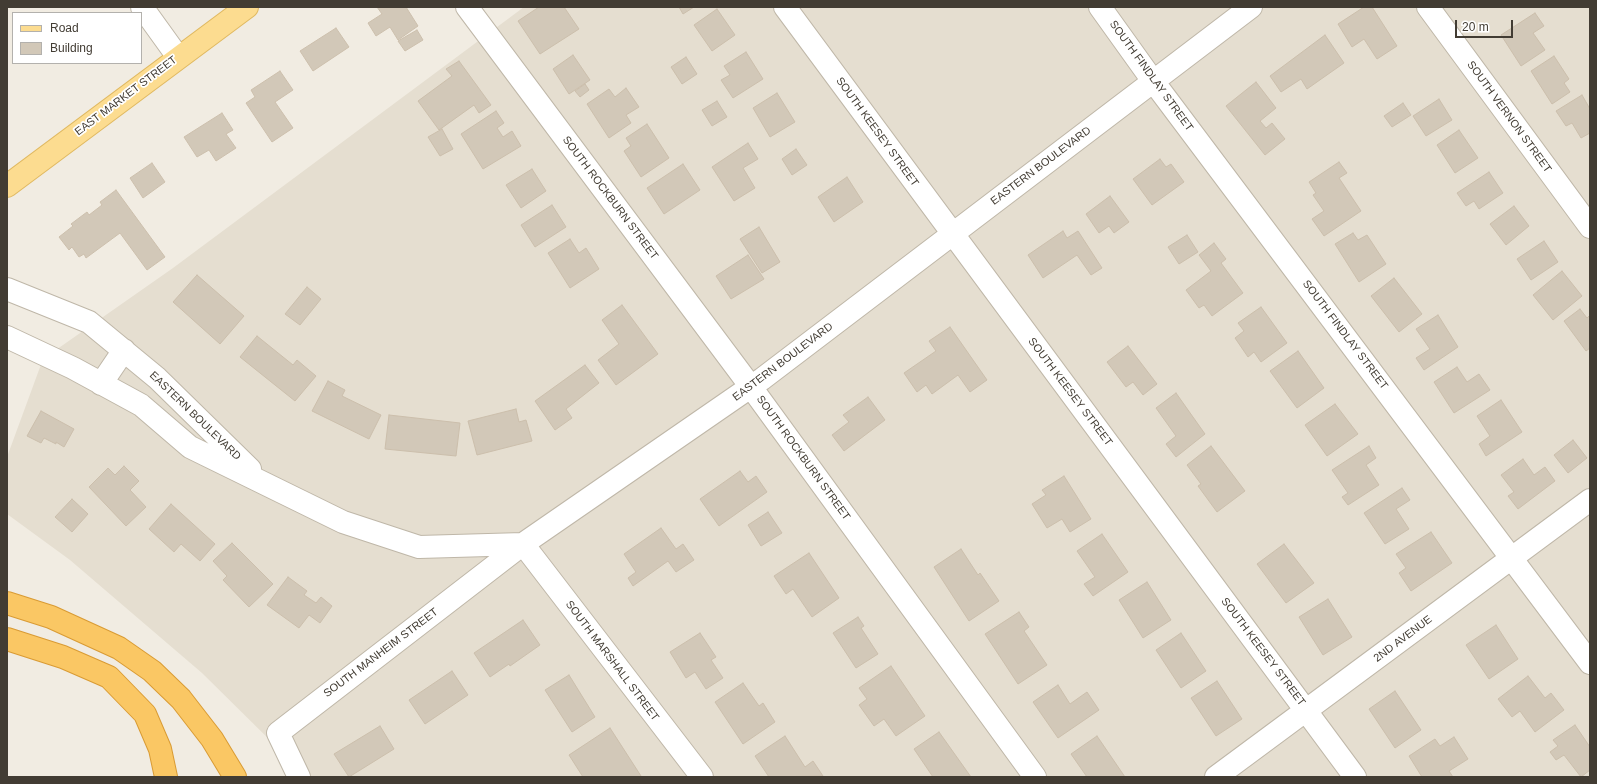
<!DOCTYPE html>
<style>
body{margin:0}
#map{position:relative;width:1597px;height:784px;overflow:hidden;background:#f1ece2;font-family:Arial,sans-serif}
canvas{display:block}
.frame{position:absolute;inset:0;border:8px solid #423c33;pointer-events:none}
.legend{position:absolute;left:12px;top:12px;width:130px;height:52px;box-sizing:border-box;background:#fff;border:1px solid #b3b1ad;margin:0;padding:5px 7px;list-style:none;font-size:12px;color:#423c33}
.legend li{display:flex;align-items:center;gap:8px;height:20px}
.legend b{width:20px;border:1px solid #b3b1ad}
.scale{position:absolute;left:1455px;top:20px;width:58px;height:18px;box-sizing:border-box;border:2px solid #423c33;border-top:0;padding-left:5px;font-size:12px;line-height:14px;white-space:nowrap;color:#423c33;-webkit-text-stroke:3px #fff;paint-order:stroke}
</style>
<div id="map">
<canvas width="1597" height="784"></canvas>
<div class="frame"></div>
<ul class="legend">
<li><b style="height:5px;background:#fcdc90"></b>Road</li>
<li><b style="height:11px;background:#d2c8b8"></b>Building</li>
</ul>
<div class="scale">20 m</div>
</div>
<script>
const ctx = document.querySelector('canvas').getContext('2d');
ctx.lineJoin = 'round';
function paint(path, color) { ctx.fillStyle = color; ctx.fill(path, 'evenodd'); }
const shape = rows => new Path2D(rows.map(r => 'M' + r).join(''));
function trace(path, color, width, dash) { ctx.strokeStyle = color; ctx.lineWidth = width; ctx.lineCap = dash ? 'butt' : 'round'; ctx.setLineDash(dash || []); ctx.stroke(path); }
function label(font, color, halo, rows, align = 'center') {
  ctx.font = font + ' Arial,sans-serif'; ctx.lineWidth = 3.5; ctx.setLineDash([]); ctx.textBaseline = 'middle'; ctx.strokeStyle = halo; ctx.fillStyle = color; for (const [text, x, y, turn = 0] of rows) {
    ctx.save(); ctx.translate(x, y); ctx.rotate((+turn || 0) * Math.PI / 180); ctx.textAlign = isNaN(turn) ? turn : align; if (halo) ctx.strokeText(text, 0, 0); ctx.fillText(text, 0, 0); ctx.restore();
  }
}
paint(shape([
 [524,7,1590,7,1590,777,301,777,282,752,202,673,70,560,7,514,7,457,43,359,173,268]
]), '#e5ded0');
const building = shape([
 [377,7,406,7,418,26,398,40,390,27,376,36,368,23,382,14,377,7],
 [539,7,564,7,579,29,540,54,518,21,539,7],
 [679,7,694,7,683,14,679,7],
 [1364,7,1372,7,1397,46,1377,59,1364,39,1352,47,1338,24,1364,7],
 [717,9,735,35,712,51,694,25,717,9],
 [1535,13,1544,26,1533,33,1545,50,1521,66,1501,35,1535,13],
 [336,28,349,47,313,71,300,51,336,28],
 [417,30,423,40,405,51,398,41,417,30],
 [1325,35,1344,63,1307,89,1301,79,1281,92,1270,76,1325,35],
 [746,52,763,79,733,98,721,80,730,75,724,66,746,52],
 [573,55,590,80,569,94,553,69,573,55],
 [1554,56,1569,79,1564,83,1570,92,1552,104,1531,71,1554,56],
 [686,57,697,74,682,84,671,67,686,57],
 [459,61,491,105,479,113,474,105,439,130,418,101,452,76,446,69,459,61],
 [280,71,293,90,275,102,293,128,272,142,246,103,255,97,251,90,280,71],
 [1256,82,1276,108,1260,121,1266,128,1272,123,1285,139,1265,155,1226,106,1256,82],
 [585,84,589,90,580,97,575,91,585,84],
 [626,88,639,107,626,115,631,123,609,138,587,104,609,89,615,97,626,88],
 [777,93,795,122,770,137,753,108,777,93],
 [1582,95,1590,109,1590,133,1581,138,1572,123,1566,126,1556,111,1582,95],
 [1439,99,1452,120,1426,136,1413,116,1439,99],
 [717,101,727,117,712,126,702,110,717,101],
 [1403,103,1411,115,1392,127,1384,116,1403,103],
 [496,111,504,123,497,128,503,137,512,131,521,146,483,169,461,134,496,111],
 [222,113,233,130,226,134,236,148,216,161,209,150,197,157,184,137,222,113],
 [647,124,669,158,641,177,624,151,631,146,626,138,647,124],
 [442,129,453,149,440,156,428,137,442,129],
 [1459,130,1478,158,1455,173,1437,145,1459,130],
 [748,143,758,159,743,168,755,188,734,201,712,167,748,143],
 [796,149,807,165,792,175,782,159,796,149],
 [1160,159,1166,167,1171,164,1184,182,1152,205,1133,179,1160,159],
 [1339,162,1347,173,1339,178,1361,211,1324,236,1312,219,1324,211,1313,195,1316,193,1309,182,1339,162],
 [152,163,165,182,143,198,130,178,152,163],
 [683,164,700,190,664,214,647,188,683,164],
 [532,169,546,191,521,208,506,185,532,169],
 [1489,172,1503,193,1479,209,1474,201,1466,206,1457,193,1489,172],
 [847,177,863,202,834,222,818,197,847,177],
 [116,190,165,257,147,270,120,233,86,258,84,254,79,257,72,247,69,250,59,237,73,226,71,224,87,212,89,215,102,205,100,202,116,190],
 [1110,196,1129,222,1114,233,1109,226,1099,233,1086,214,1110,196],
 [552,205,566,227,535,247,521,225,552,205],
 [1514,206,1529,226,1506,245,1490,224,1514,206],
 [759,227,780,262,762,273,740,239,759,227],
 [1063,231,1067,238,1078,231,1102,268,1091,275,1077,255,1043,278,1028,255,1063,231],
 [1353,233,1358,240,1367,235,1386,264,1359,282,1335,244,1353,233],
 [1187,235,1198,252,1179,264,1168,247,1187,235],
 [570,239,579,253,586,248,599,269,570,288,548,253,570,239],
 [1544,241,1558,262,1531,280,1517,259,1544,241],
 [1214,243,1226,259,1221,263,1243,293,1212,316,1204,305,1199,308,1186,290,1211,271,1199,255,1214,243],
 [748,255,764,279,731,299,716,276,748,255],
 [1562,271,1582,296,1553,320,1533,295,1562,271],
 [197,275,244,316,220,344,173,302,197,275],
 [1394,278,1422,314,1399,332,1371,296,1394,278],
 [307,287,321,299,300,325,285,314,307,287],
 [622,305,658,354,616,385,598,360,619,344,602,320,622,305],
 [1261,307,1287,343,1261,362,1254,352,1248,357,1235,338,1244,331,1238,323,1261,307],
 [1580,309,1587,318,1590,315,1590,348,1586,351,1564,321,1580,309],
 [1438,315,1458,347,1424,370,1416,358,1430,349,1416,329,1438,315],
 [950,327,987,380,970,392,958,375,932,394,926,385,917,392,904,373,936,351,929,341,950,327],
 [257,336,293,365,297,360,316,376,295,401,240,357,257,336],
 [1128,346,1157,384,1143,395,1133,382,1126,387,1107,362,1128,346],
 [1298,351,1324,388,1297,408,1270,371,1298,351],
 [585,365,599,383,566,409,572,418,555,430,535,401,585,365],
 [1457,367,1467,382,1479,374,1490,390,1454,413,1434,382,1457,367],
 [328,381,345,390,342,396,381,415,369,439,312,411,328,381],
 [1176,393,1205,434,1176,457,1166,444,1176,436,1156,408,1176,393],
 [868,397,885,420,844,451,832,435,849,422,843,415,868,397],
 [1501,400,1522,432,1486,456,1479,444,1490,436,1477,416,1501,400],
 [1335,404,1358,434,1327,456,1305,425,1335,404],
 [516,409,519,422,526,420,532,441,477,455,468,421,516,409],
 [41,411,74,429,64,447,56,442,56,444,44,438,41,443,27,436,41,411],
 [389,415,460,423,456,456,385,449,389,415],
 [1573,440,1587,458,1568,473,1554,455,1573,440],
 [1211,446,1245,491,1217,512,1198,486,1201,484,1187,465,1211,446],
 [1369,446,1376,458,1366,465,1379,485,1348,505,1342,497,1348,493,1332,470,1369,446],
 [1523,459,1534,475,1545,467,1555,481,1518,509,1508,496,1514,492,1501,475,1523,459],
 [124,466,139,481,130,490,146,507,126,526,89,487,108,468,115,475,124,466],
 [740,471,748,482,756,476,767,492,719,526,700,499,740,471],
 [1064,476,1091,519,1070,532,1062,519,1047,528,1032,504,1046,495,1042,490,1064,476],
 [1402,488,1410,500,1396,509,1409,529,1385,544,1364,513,1402,488],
 [72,499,88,514,72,532,55,517,72,499],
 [171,504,215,544,200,561,181,544,174,552,149,529,171,504],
 [768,512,782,533,761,546,748,525,768,512],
 [661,528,676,549,683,544,694,560,676,572,668,561,633,586,628,578,636,572,624,554,661,528],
 [1431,532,1452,563,1411,591,1399,573,1406,568,1396,554,1431,532],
 [1102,534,1128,572,1093,596,1084,584,1095,577,1077,551,1102,534],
 [232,543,273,584,249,607,223,580,227,576,213,561,232,543],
 [1284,544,1314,583,1286,603,1257,564,1284,544],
 [961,549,978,575,980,573,999,601,969,621,934,567,961,549],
 [809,553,839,598,812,617,793,589,786,594,774,576,809,553],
 [288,577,307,591,304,595,316,603,321,597,332,606,320,623,309,615,299,628,267,605,288,577],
 [1147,582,1171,620,1143,638,1119,600,1147,582],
 [1328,599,1352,637,1323,655,1299,617,1328,599],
 [1019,612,1029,627,1024,631,1047,665,1018,684,985,634,1019,612],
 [858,617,864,626,861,628,878,654,856,668,833,633,858,617],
 [523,620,540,645,510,666,509,664,490,677,474,653,523,620],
 [1496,625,1518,659,1489,679,1466,645,1496,625],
 [700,633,716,657,711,660,723,678,706,689,695,672,686,678,670,652,700,633],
 [1181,633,1206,671,1181,688,1156,650,1181,633],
 [891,666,925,716,896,736,884,719,874,726,859,705,867,699,859,688,891,666],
 [452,671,468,695,425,724,409,700,452,671],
 [569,675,595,717,572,732,545,690,569,675],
 [1528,676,1545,698,1551,693,1564,710,1535,732,1520,711,1512,717,1498,699,1528,676],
 [1217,681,1242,719,1216,736,1191,698,1217,681],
 [743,683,759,706,763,703,775,722,743,744,715,702,743,683],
 [1058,685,1070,704,1087,692,1099,710,1058,738,1033,702,1058,685],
 [1395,691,1421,730,1395,748,1369,709,1395,691],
 [1575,725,1590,747,1590,770,1581,777,1564,755,1556,760,1550,752,1558,746,1553,740,1575,725],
 [380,726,394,749,349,777,334,754,380,726],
 [610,728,641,776,640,777,583,777,569,755,610,728],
 [939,732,971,777,933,777,914,749,939,732],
 [785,736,805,767,813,761,823,776,769,777,755,756,785,736],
 [1097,736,1125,777,1087,777,1071,754,1097,736],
 [1454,737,1468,759,1449,771,1453,777,1422,777,1409,756,1435,739,1440,746,1454,737]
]);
paint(building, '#d2c8b8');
trace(building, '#ccbfac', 1);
const minor = shape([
 [142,7,178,57],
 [467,7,751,387,1035,777],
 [785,7,1355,777],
 [1100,7,1153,81,1590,663],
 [1428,7,1590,227],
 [7,289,89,322,157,378,250,469],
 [7,337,73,368,141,405,190,447,343,522,419,547,523,544],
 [101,384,124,350],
 [523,544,702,777],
 [299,777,278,733,523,544,762,379,1251,7],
 [1216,777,1590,500]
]);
const major = shape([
 [7,186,247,7]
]);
const highway = shape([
 [7,603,51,617,119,648,152,671,181,699,212,739,235,777],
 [7,639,63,657,109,677,145,714,160,749,166,777]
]);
trace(minor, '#bfb7a8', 24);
trace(major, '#e0b961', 24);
trace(highway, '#d99b34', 24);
trace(minor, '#fff', 22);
trace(major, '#fcdc90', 22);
trace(highway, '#fac764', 22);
label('11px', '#423c33', '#fff', [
 ["SOUTH FINDLAY STREET",1151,76,54],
 ["EAST MARKET STREET",126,96,-37],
 ["SOUTH VERNON STREET",1509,117,54],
 ["SOUTH KEESEY STREET",877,132,54],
 ["EASTERN BOULEVARD",1041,166,-37],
 ["SOUTH ROCKBURN STREET",610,198,53],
 ["SOUTH FINDLAY STREET",1345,335,53],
 ["EASTERN BOULEVARD",783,362,-37],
 ["SOUTH KEESEY STREET",1070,392,53],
 ["EASTERN BOULEVARD",195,416,44],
 ["SOUTH ROCKBURN STREET",803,458,54],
 ["2ND AVENUE",1403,639,-37],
 ["SOUTH KEESEY STREET",1263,652,53],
 ["SOUTH MANHEIM STREET",381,653,-37],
 ["SOUTH MARSHALL STREET",612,661,53]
]);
</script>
